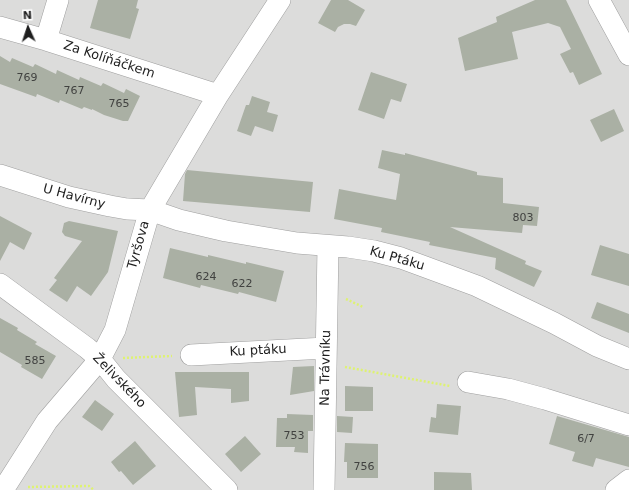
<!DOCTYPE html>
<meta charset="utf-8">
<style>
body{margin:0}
#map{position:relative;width:629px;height:490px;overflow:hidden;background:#e7eee4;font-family:"DejaVu Sans",sans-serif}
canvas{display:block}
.north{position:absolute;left:8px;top:8px;width:40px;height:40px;-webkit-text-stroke:3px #fff;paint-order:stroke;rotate:357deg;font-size:11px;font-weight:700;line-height:16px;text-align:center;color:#1e1e1e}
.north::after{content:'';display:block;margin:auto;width:14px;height:18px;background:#1e1e1e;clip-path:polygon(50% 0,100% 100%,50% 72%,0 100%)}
</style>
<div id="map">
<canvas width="629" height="490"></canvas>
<div class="north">N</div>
</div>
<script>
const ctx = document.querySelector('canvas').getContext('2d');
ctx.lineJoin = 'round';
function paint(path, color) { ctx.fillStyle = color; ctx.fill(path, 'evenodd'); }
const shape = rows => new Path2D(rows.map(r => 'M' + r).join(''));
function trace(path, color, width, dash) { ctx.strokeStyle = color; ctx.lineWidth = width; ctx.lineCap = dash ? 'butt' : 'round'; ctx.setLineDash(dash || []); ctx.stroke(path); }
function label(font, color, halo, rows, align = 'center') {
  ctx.font = font + ' "DejaVu Sans",sans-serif'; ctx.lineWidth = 3.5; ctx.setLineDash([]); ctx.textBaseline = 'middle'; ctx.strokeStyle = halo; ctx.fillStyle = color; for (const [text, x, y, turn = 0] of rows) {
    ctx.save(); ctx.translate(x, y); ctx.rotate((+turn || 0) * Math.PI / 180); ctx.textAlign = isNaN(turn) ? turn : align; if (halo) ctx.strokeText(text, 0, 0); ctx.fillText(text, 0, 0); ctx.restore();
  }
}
paint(shape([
 [0,0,629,0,629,490,0,490]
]), '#dcdcdb');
paint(shape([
 [98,0,138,0,136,8,139,9,130,39,90,28],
 [331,0,348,0,365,10,356,26,350,24,344,24,338,27,335,32,318,23],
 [535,0,566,0,602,74,579,85,573,72,570,73,560,54,571,49,560,27,548,23,512,32,518,59,465,71,458,38,497,22,496,17],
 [0,56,10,62,12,58,33,67,35,64,56,74,57,70,79,80,80,77,101,86,103,83,124,93,126,89,140,96,128,121,123,121,104,115,92,109,92,110,84,107,82,109,60,100,59,103,37,94,36,97,0,84],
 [371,72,407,84,401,102,391,99,384,119,358,110],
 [252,96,270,102,267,112,278,115,273,132,255,126,251,136,237,131,246,105,249,105],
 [614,109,624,131,601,142,590,120],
 [382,150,405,155,405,153,477,172,477,175,503,178,503,203,539,207,537,226,523,225,522,233,450,227,526,261,525,264,542,271,534,287,495,269,496,258,429,245,430,242,381,232,382,228,334,219,339,189,396,200,400,174,378,168],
 [187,170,313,182,310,212,183,201,185,174],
 [0,216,32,233,24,250,10,242,0,261],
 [69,221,118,231,108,272,91,296,77,286,67,302,49,290,57,280,54,278,82,241,65,236,62,232,64,223],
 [600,245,629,254,629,286,591,275],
 [170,248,208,257,208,255,246,264,246,262,284,271,276,302,239,292,238,294,201,285,200,288,163,278],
 [597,302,629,314,629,333,591,318],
 [0,318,18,328,17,330,37,342,35,344,56,356,42,379,21,367,22,365,0,352],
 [314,366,314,391,290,395,293,367],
 [175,372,249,372,249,401,231,403,231,389,195,387,197,415,179,417],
 [345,386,373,387,373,411,345,411],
 [95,400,114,414,102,431,82,417],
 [437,404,461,406,458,435,429,432,431,417,436,418],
 [287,414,313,415,313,431,308,431,308,453,294,452,295,447,276,447,277,418,287,418],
 [337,416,353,417,352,433,337,432],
 [557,416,629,437,629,467,596,458,593,467,572,461,575,452,549,444],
 [245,436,261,454,241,472,225,454],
 [135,441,156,466,133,485,121,471,119,472,111,462],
 [345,443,378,444,378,478,347,478,347,462,344,462],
 [434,472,471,473,472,490,434,490]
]), '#aab0a4');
const minor = shape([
 [599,0,629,55],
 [0,27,46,40,218,95],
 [46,40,58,0],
 [0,175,69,197,110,206,127,209,150,210,179,220,226,231,297,243,348,247,374,251,401,258,477,286,554,323,597,346,629,359],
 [0,284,87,348,100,359,116,379,227,490],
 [191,355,326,348],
 [468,382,508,389,545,399,629,425],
 [3,490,47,421,100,359,115,330,150,210,218,95,280,0],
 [324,490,328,246],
 [616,490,629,480]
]);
trace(minor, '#9f9f9f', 22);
trace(shape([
 [346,299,363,307],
 [123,358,172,356],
 [345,367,450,386],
 [28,487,89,486,94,490]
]), '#def272', 2.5, [2, 2]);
trace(minor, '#fff', 21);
label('11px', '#414240', null, [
 ["769",27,78],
 ["767",74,91],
 ["765",119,104],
 ["803",523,218],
 ["624",206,277],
 ["622",242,284],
 ["585",35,361],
 ["753",294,436],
 ["6/7",586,439],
 ["756",364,467]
]);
label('13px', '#1e1e1e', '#fff', [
 ["Za Kolíňáčkem",109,60,18],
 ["U Havírny",74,197,15],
 ["Tyršova",139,245,-74],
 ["Ku Ptáku",397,259,16],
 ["Ku ptáku",258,351,-3],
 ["Na Trávníku",326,368,-89],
 ["Želivského",119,381,46]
]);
</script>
